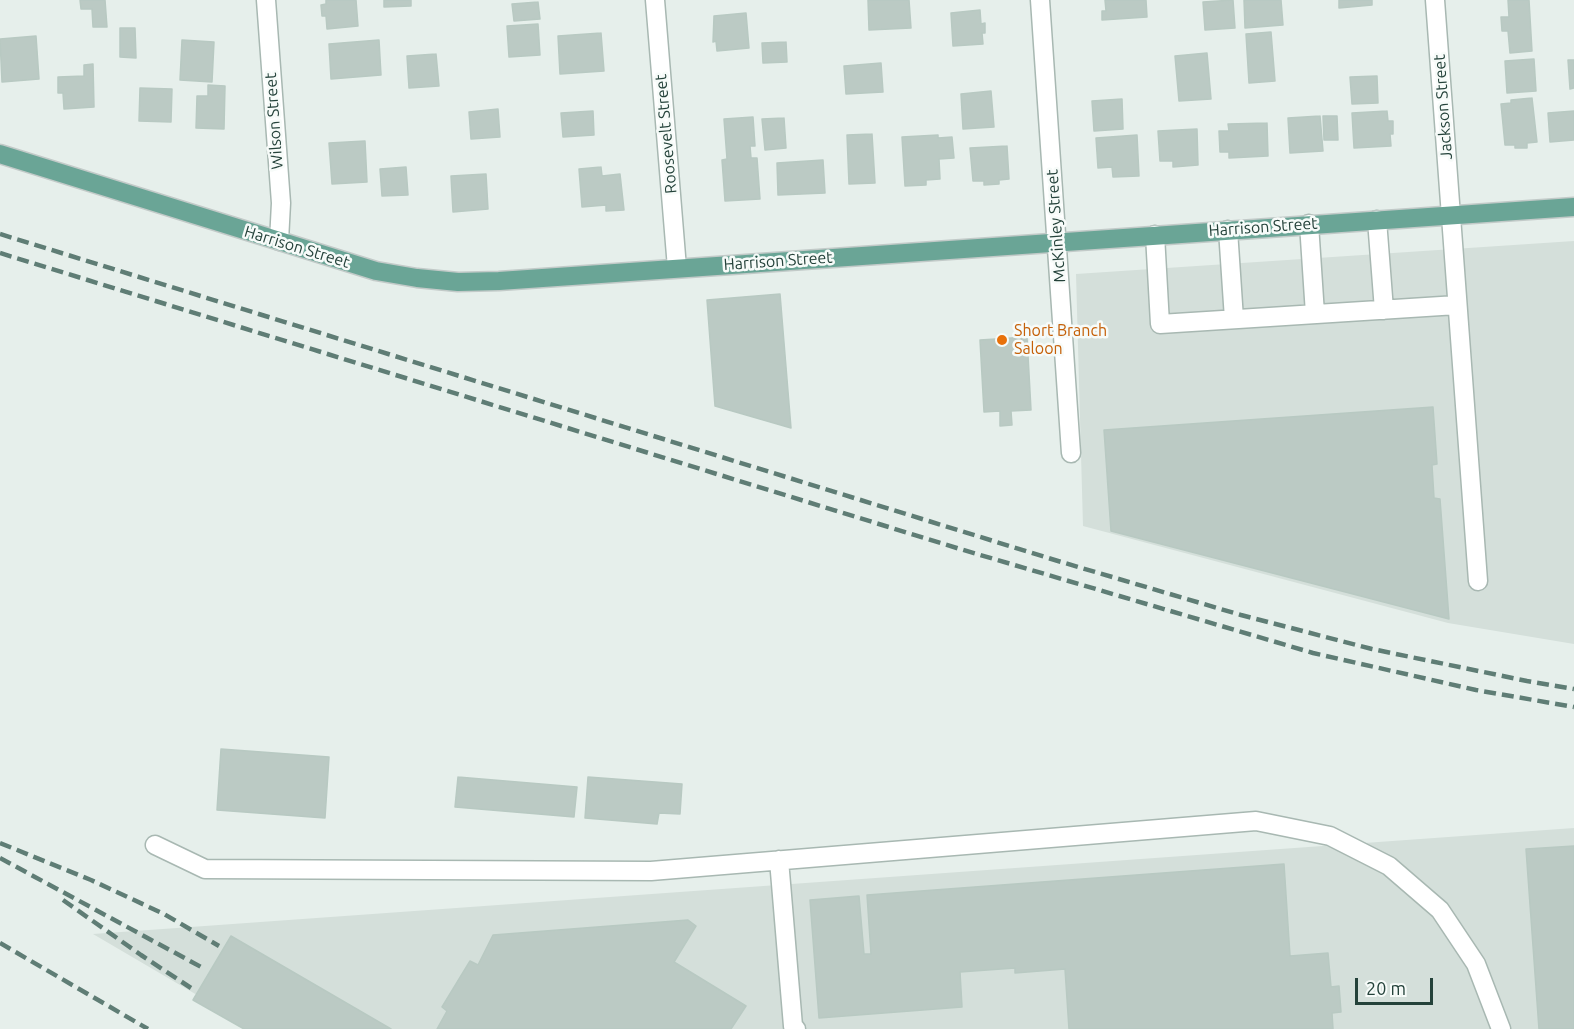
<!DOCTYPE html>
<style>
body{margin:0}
#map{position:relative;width:1574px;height:1029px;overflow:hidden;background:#e6efeb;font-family:Ubuntu,sans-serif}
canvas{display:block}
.scale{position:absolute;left:1355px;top:978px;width:78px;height:27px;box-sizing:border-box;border:3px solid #24423a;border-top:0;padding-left:8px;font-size:18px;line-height:21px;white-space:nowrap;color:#24423a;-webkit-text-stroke:4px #f7fbf9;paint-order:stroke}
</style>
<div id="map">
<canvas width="1574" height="1029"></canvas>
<div class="scale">20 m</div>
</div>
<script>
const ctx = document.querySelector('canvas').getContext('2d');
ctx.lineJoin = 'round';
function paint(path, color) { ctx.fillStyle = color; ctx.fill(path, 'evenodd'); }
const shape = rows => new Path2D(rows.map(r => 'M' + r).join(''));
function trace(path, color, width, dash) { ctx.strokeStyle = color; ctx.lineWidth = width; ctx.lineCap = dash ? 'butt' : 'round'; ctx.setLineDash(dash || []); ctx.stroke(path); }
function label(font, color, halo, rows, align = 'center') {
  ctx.font = font + ' Ubuntu,sans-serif'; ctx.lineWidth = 5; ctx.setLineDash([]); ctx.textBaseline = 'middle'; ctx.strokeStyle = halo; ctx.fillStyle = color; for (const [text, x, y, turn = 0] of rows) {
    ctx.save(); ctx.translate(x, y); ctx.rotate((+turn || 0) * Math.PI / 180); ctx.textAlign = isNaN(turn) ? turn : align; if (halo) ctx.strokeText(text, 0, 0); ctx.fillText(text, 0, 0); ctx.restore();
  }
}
paint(shape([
 [1574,241,1574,644,1448,623,1083,526,1076,274],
 [1574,828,1574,1029,255,1029,93,934]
]), '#d4dfda');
const building = shape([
 [80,0,105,0,107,27,93,27,92,9,81,9,80,0],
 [326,0,356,0,358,26,327,29,326,16,322,16,321,5,326,4,326,0],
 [384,0,411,0,411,6,384,7,384,0],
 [868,0,909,0,911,28,869,30,868,0],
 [1105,0,1146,0,1147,17,1102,20,1102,11,1106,11,1105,0],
 [1233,0,1235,28,1205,30,1203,2,1233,0],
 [1244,0,1281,0,1283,25,1245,28,1244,0],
 [1339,0,1372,0,1372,5,1339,8,1339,0],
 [1508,0,1529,0,1532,51,1510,53,1508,31,1502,31,1501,17,1509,17,1508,0],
 [538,2,540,19,514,21,512,4,538,2],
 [980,10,981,24,985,23,985,33,982,33,983,44,953,46,951,13,980,10],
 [746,13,749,48,717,51,716,41,713,42,714,16,746,13],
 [538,24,540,55,509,57,507,26,538,24],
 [120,28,135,28,136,58,120,57,120,28],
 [1271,32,1275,81,1249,83,1246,34,1271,32],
 [601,33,604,71,560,74,558,36,601,33],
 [36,36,39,79,2,82,0,39,36,36],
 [182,40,214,42,212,82,180,80,182,40],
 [379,40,381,75,331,79,329,44,379,40],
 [786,42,787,62,763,63,762,43,786,42],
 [1207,53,1211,99,1179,101,1175,56,1207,53],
 [436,54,439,86,409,88,407,56,436,54],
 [1534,59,1536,91,1507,93,1505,61,1534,59],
 [1568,60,1574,60,1574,88,1570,89,1568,60],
 [881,63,883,92,846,94,844,66,881,63],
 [93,64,94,107,64,109,63,93,58,93,58,77,84,76,84,65,93,64],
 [1377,76,1378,103,1352,104,1350,77,1377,76],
 [208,85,225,86,224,129,196,128,197,96,208,96,208,85],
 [140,88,172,89,171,122,139,121,140,88],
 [991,91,994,127,963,129,961,94,991,91],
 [1532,98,1537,142,1527,143,1527,148,1515,148,1515,145,1505,145,1501,104,1511,103,1511,100,1532,98],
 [1122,99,1123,129,1094,131,1092,101,1122,99],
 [498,109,500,137,471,139,469,112,498,109],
 [593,111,594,135,563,137,561,113,593,111],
 [1387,111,1388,121,1393,121,1393,134,1390,134,1391,146,1354,148,1352,113,1387,111],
 [1574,111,1574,140,1550,142,1548,113,1574,111],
 [1320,116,1323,151,1290,153,1288,118,1320,116],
 [1323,116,1337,116,1338,140,1324,140,1323,116],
 [753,117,755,146,750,146,751,158,757,158,760,199,725,201,722,160,727,159,724,119,753,117],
 [784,118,786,148,765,150,762,119,784,118],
 [1267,123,1268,156,1229,158,1229,152,1220,152,1219,131,1229,131,1228,124,1267,123],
 [1197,129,1198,165,1173,167,1173,161,1160,161,1158,131,1197,129],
 [872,134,875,183,849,184,847,135,872,134],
 [938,135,938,138,952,137,954,158,939,159,940,179,926,180,926,185,905,186,902,137,938,135],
 [1137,135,1139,176,1113,177,1112,167,1098,168,1096,138,1137,135],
 [365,141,367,182,332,184,329,143,365,141],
 [1007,146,1009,179,999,180,999,184,984,185,984,181,973,181,970,148,1007,146],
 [823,160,825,193,778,195,777,163,823,160],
 [406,167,408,195,382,196,380,169,406,167],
 [601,167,602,176,620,174,624,210,606,211,606,205,582,207,579,169,601,167],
 [486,174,488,209,453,212,451,176,486,174],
 [780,294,791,428,715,406,707,300,780,294],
 [1027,337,1031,410,1011,411,1012,425,1000,426,1000,411,984,412,980,340,1027,337],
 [1433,407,1437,464,1432,465,1434,498,1440,499,1449,619,1111,531,1104,430,1433,407],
 [221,749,329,757,325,818,217,810,221,749],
 [458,777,577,787,574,817,455,807,458,777],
 [588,777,682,784,680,814,659,813,657,824,585,818,588,777],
 [1574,846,1574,1029,1539,1029,1526,849,1574,846],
 [1284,864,1290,956,1328,953,1331,987,1339,986,1341,1012,1332,1013,1333,1029,1069,1029,1065,969,1015,973,1015,968,960,972,962,1007,819,1018,810,900,859,896,864,954,871,954,867,895,1284,864],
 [688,920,696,926,674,962,746,1006,731,1029,437,1029,447,1011,442,1007,470,961,478,965,493,935,688,920],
 [231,936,391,1029,244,1029,193,1000,231,936]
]);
paint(building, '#bbcac4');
trace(building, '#b8c9c2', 1.5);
const minor = shape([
 [266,0,281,203,279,241],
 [655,0,677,268],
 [1040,0,1071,453],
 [1435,0,1478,581],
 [1377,220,1384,310],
 [1309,224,1315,314],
 [1228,230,1234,319],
 [1155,235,1160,324,1457,305],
 [155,845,205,869,651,871,1256,821,1330,836,1389,866,1440,910,1476,964,1501,1029],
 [779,860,793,1026,796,1029]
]);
const major = shape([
 [0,154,376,271,417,278,458,282,499,281,1574,207]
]);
trace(minor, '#a8b8b2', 21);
trace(major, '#c2cac8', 21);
trace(minor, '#fff', 18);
trace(major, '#6aa596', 18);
trace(shape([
 [0,234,1058,561,1241,615,1372,649,1527,681,1574,689],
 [0,253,960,549,1313,653,1476,690,1574,707],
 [0,843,91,880,164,914,219,946],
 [0,858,203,968],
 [63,900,141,955,191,988],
 [0,943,148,1029]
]), '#5f7d75', 4.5, [12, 6]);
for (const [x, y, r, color] of [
 [1002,340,6,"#e8710a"]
]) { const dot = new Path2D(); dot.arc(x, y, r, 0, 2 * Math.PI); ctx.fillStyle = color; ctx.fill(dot); trace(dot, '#f7fbf9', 2); }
label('16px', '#24423a', '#f7fbf9', [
 ["Jackson Street",1443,107,-94],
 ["Wilson Street",274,121,-94],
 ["Roosevelt Street",666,134,-95],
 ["McKinley Street",1056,226,-94],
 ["Harrison Street",1263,227,-4],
 ["Harrison Street",297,247,17],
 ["Harrison Street",778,261,-4]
]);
label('16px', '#c56008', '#f7fbf9', [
 ["Short Branch",1014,331],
 ["Saloon",1014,349]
], 'left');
</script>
